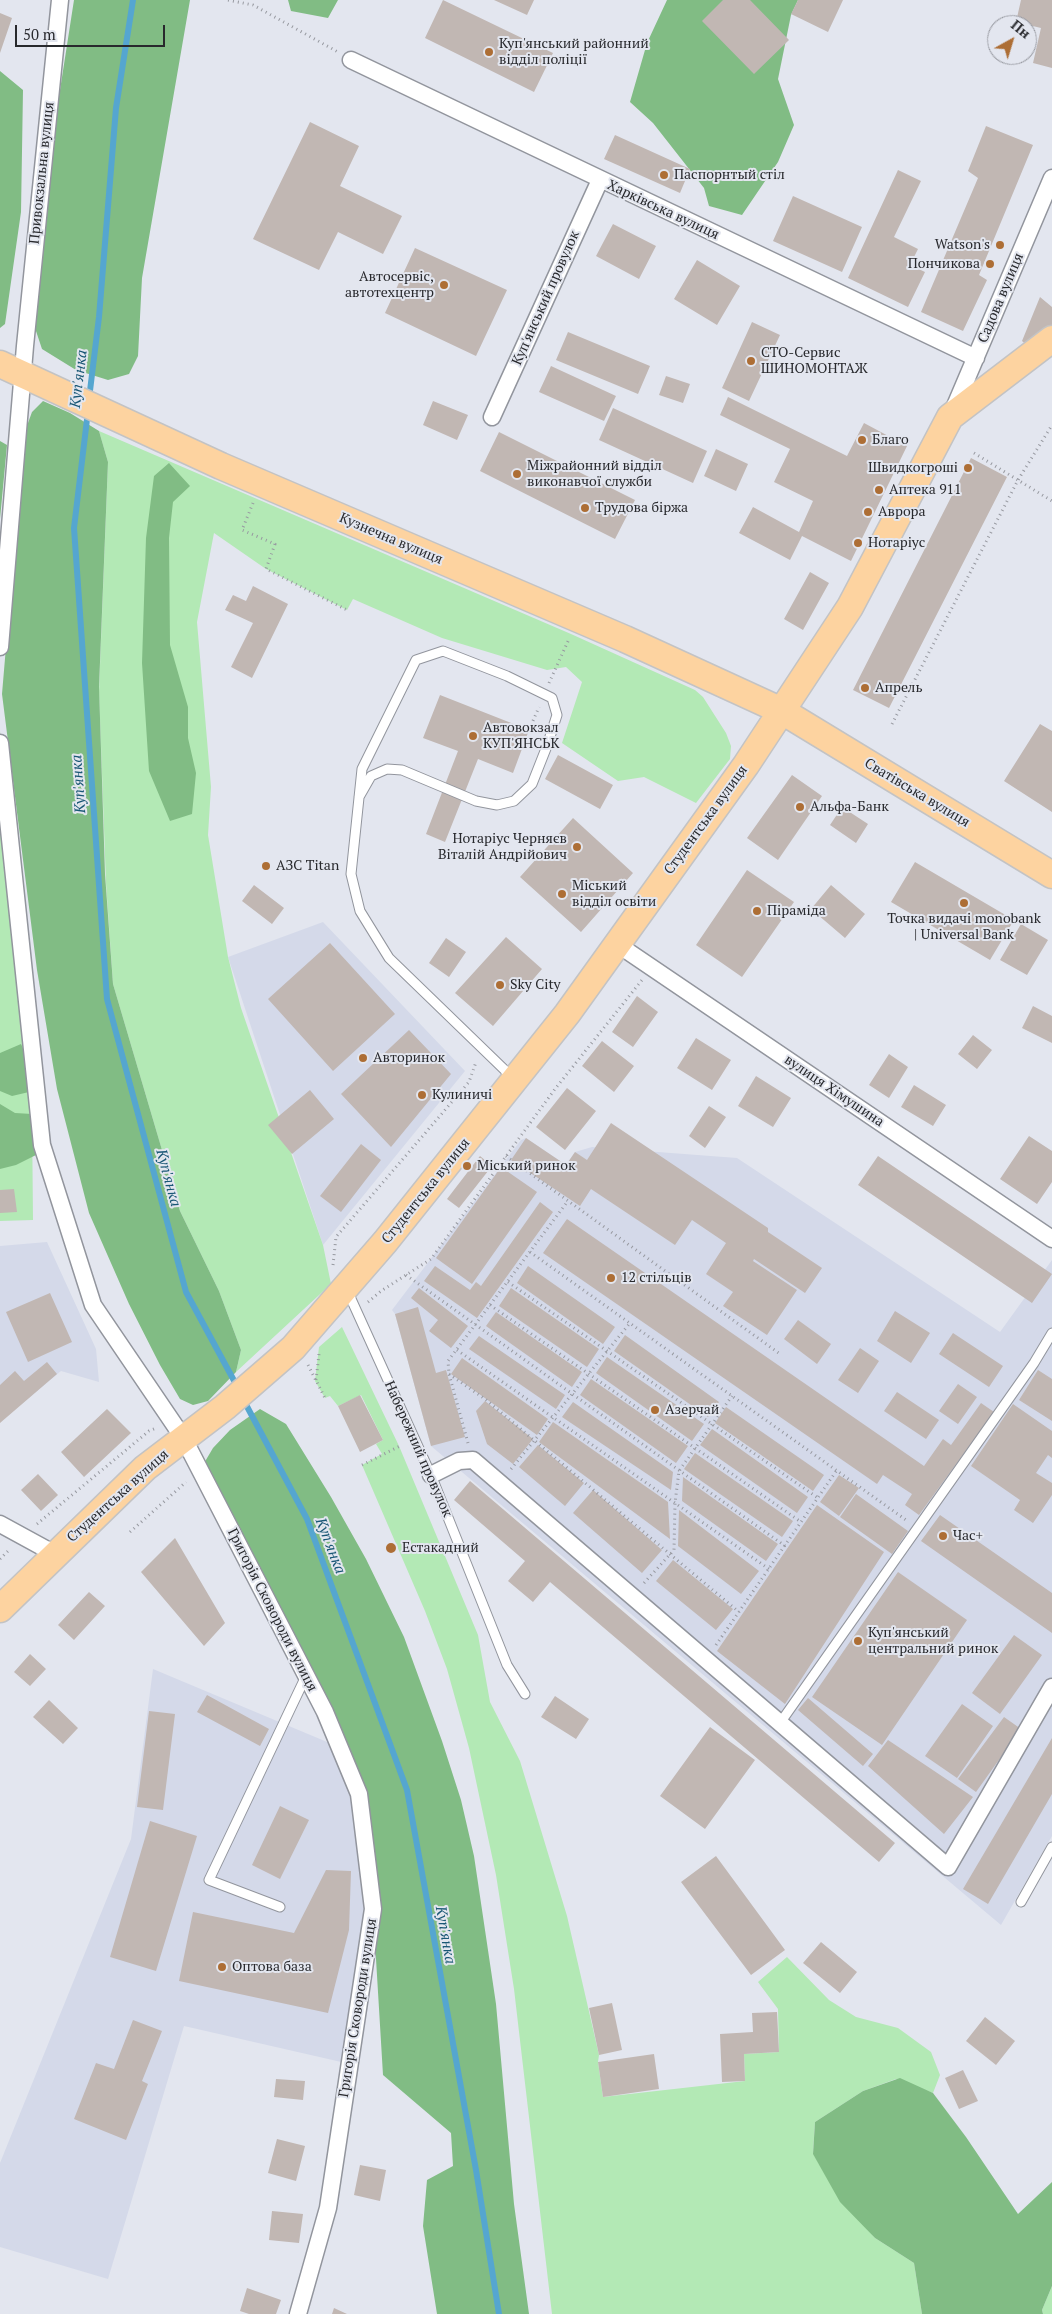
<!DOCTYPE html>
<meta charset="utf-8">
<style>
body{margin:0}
#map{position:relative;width:1052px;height:2314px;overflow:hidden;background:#e3e6ef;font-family:"PT Serif",serif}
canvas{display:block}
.north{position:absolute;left:987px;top:15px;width:50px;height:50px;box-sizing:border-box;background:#e3e6ef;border:1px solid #989aa1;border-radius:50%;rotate:39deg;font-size:14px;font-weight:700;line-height:20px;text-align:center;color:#28292d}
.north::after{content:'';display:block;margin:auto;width:18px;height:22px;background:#ad6e35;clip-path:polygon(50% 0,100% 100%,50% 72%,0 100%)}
.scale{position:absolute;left:15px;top:25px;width:150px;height:22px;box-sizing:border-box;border:2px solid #28292d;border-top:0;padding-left:6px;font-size:15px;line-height:18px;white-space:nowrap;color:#28292d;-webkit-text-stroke:4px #e3e6ef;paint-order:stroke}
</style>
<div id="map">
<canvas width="1052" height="2314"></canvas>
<div class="north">Пн</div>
<div class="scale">50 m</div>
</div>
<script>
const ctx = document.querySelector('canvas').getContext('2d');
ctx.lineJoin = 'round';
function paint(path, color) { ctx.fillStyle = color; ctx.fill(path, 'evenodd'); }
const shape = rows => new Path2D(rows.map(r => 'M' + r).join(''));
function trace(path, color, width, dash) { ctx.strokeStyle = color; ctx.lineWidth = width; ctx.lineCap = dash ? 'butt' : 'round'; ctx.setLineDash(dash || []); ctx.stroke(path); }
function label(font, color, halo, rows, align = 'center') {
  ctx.font = font + ' "PT Serif",serif'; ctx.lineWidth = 4; ctx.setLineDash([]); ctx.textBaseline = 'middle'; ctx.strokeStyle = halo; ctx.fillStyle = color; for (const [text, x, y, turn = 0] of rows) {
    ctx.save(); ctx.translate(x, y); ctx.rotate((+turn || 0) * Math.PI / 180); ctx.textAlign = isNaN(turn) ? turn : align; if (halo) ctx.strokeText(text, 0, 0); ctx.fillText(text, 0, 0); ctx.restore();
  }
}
paint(shape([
 [323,922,465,1071,323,1245,228,957],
 [526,1138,566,1165,575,1152,592,1147,737,1158,1000,1332,1052,1260,1052,1836,1001,1925,431,1446,395,1314,392,1310,521,1140],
 [47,1242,96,1349,99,1382,61,1371,0,1422,0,1246],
 [153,1669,339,1747,359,1794,373,1909,350,2064,184,2026,108,2279,0,2247,0,2163,131,1839]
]), '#d4d9e9');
paint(shape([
 [99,431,571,634,695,690,703,697,726,733,731,746,730,759,696,803,644,777,618,781,562,743,582,682,566,667,547,670,442,638,353,599,347,610,266,569,214,533,197,622,211,787,208,835,228,957,241,1008,323,1245,331,1284,236,1372,241,1350,219,1291,180,1211,113,984,106,883,99,691,108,462],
 [0,731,20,936,32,1114,33,1220,0,1221],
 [342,1327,399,1446,478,1635,490,1702,520,1761,567,1916,599,2055,598,2062,603,2097,745,2081,744,2054,779,2052,778,2009,758,1982,787,1957,829,2000,856,2017,898,2028,931,2052,940,2075,933,2093,896,2079,863,2091,815,2122,813,2153,833,2188,875,2238,914,2263,922,2314,552,2314,514,1989,496,1875,469,1748,447,1669,425,1611,362,1465,382,1454,376,1444,383,1440,361,1395,338,1406,330,1396,325,1398,315,1381,319,1347],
 [1052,2286,1052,2314,1043,2314,1042,2310]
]), '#b3e9b5');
paint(shape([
 [74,0,190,0,142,278,138,356,129,374,108,380,76,370,42,349,32,319,46,180],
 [288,0,338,0,328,18,291,11],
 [667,0,798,0,791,15,778,79,794,125,778,162,742,215,709,206,704,188,653,123,630,102,647,43],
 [0,71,23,90,21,212,5,324,0,328],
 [43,401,70,413,99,431,108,462,99,687,105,874,113,984,180,1211,219,1291,241,1350,236,1372,208,1401,193,1405,180,1399,160,1365,129,1304,89,1213,57,1089,37,970,2,694,24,434,32,412],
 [0,441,7,445,0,519],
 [169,463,190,486,173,502,169,538,170,645,188,707,188,738,196,773,192,814,170,821,149,771,142,663,146,538,154,476],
 [21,1044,34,1071,29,1092,12,1096,0,1091,0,1053],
 [0,1104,15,1113,32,1114,37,1134,36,1155,16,1165,0,1169],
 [260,1409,286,1424,331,1497,366,1559,404,1637,442,1741,461,1800,474,1856,496,2004,514,2204,529,2314,437,2314,423,2226,427,2180,453,2166,451,2133,383,2075,373,1909,359,1794,200,1470,213,1448,230,1430],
 [900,2078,933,2093,966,2137,1018,2214,1052,2182,1052,2286,1042,2310,1043,2314,922,2314,914,2263,875,2238,840,2202,813,2154,815,2122,863,2091]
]), '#81bc84');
trace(shape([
 [89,399,99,317,116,108,133,0],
 [88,411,74,528,107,999,186,1292,238,1388],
 [243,1399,307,1519,407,1790,476,2170,499,2314]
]), '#55a6d0', 6);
paint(shape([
 [443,0,553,53,534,92,425,38],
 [494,0,534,0,527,15],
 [723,0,750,0,789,40,754,74,702,21],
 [798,0,843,0,828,32,791,14],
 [1021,0,1052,0,1052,68,1033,63,1041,28,1016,22],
 [0,13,12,18,0,53],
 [310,122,359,146,340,186,402,216,383,254,338,232,319,270,253,239],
 [986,126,1033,145,979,275,987,280,963,331,921,312,978,178,968,171],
 [615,135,690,169,680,193,604,159],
 [898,170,921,181,894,237,918,249,910,265,925,272,908,307,848,278],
 [793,196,862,227,842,272,773,241],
 [613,224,656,246,639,279,596,256],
 [415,248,507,290,476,356,385,313],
 [697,260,740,286,717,325,674,299],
 [1040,297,1052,307,1052,329,1029,347,1022,341],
 [752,322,780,335,749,401,722,388],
 [568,332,650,366,638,394,556,360],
 [551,366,616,396,604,421,539,392],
 [666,376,690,384,683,403,659,395],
 [728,397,847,456,864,423,907,446,851,561,802,536,790,560,739,533,753,507,799,532,813,501,774,482,790,449,720,415],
 [433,401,468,415,457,440,423,425],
 [613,408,707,451,693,483,599,440],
 [499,432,635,500,615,539,480,471],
 [716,449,748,464,736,491,704,476],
 [971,458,1007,477,889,708,853,690],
 [810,572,829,583,803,630,784,619],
 [253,586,288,604,252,678,231,667,253,623,225,610,233,595,246,601],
 [440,695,529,730,513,773,478,759,445,842,426,834,458,751,423,738],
 [1040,724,1052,731,1052,812,1004,781],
 [558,755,613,785,600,809,545,779],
 [792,775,822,796,778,860,747,838],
 [842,807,868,824,856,843,830,825],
 [573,818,633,873,581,932,520,877],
 [915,862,1014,920,990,960,891,902],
 [747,870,794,902,742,977,696,945],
 [254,885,284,908,272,924,242,901],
 [831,885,865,914,845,938,811,909],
 [1021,924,1048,940,1027,975,1000,960],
 [506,937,542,969,493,1026,455,993],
 [446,938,466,952,449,977,429,963],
 [330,943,395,1014,333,1071,268,999],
 [637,996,658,1012,633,1047,612,1032],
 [1033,1006,1052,1016,1052,1043,1022,1028],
 [409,1030,451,1074,391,1147,341,1094],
 [973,1035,992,1050,977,1069,958,1054],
 [696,1038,731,1060,712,1090,677,1068],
 [602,1041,634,1066,614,1092,582,1066],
 [889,1054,908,1067,889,1098,869,1085],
 [756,1076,791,1098,773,1127,738,1106],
 [914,1085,946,1105,933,1126,901,1107],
 [567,1088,596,1111,565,1150,536,1127],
 [310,1090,334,1119,292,1154,268,1125],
 [709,1106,726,1117,705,1148,689,1136],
 [611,1123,768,1228,768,1232,822,1268,805,1293,754,1259,753,1261,797,1290,767,1335,723,1306,733,1292,706,1274,726,1243,692,1220,675,1245,591,1189,580,1206,511,1160,526,1138,566,1165,575,1152,587,1160],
 [1029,1136,1052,1151,1052,1182,1037,1204,1000,1179],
 [361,1144,381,1160,341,1212,320,1196],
 [480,1156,492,1166,459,1208,447,1199],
 [878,1156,1052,1274,1032,1303,858,1185],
 [501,1167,537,1192,472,1284,436,1258],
 [14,1189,17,1212,0,1213,0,1190],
 [540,1202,553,1212,477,1318,424,1281,435,1266,470,1290,476,1282,481,1286],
 [567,1219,924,1466,943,1439,951,1445,981,1403,994,1412,919,1515,905,1505,912,1494,883,1475,877,1484,543,1253],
 [528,1266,615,1327,603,1344,517,1283],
 [419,1288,468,1326,451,1348,429,1331,438,1320,411,1298],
 [511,1288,599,1349,587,1367,499,1306],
 [50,1293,72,1342,28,1362,6,1312],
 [418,1307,436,1373,446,1370,465,1437,431,1446,395,1314],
 [895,1311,930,1333,911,1363,877,1341],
 [496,1312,582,1372,572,1387,486,1326],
 [798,1320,831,1344,817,1364,784,1339],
 [953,1333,1003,1366,989,1387,939,1354],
 [625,1335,719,1402,708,1417,614,1351],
 [479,1336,565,1395,556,1409,469,1349],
 [860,1348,879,1361,858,1393,838,1380],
 [607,1357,704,1424,692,1441,596,1373],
 [462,1358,548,1419,537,1435,451,1374],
 [47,1362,57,1374,0,1423,0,1385,15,1371,24,1381],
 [1038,1370,1052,1379,1052,1421,1019,1400],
 [591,1379,688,1446,676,1463,580,1395],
 [958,1384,977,1397,958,1424,939,1411],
 [897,1392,939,1420,926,1439,884,1411],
 [360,1395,383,1440,360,1452,338,1406],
 [485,1401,533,1439,513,1464,487,1444,476,1411],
 [573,1402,673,1472,671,1490,562,1417],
 [1013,1404,1052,1431,1052,1458,1048,1455,1036,1473,1052,1483,1052,1495,1033,1523,1014,1510,1020,1500,971,1466],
 [726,1407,824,1475,813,1491,715,1423],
 [107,1409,131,1433,84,1477,61,1452],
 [553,1422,668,1502,670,1539,539,1442],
 [712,1429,808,1497,797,1513,700,1445],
 [538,1445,584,1483,565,1506,519,1467],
 [695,1453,793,1521,782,1537,684,1469],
 [38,1474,58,1495,41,1511,21,1490],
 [839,1475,859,1488,839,1516,820,1502],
 [683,1477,778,1544,766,1561,682,1501],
 [470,1481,895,1843,879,1862,550,1582,533,1602,508,1581,525,1561,454,1500],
 [593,1490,662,1550,642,1573,573,1513],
 [856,1494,908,1531,892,1554,840,1517],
 [817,1505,884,1552,785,1704,717,1651],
 [679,1510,759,1571,741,1594,678,1546],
 [940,1515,1052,1593,1052,1633,921,1541],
 [175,1538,225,1623,204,1646,141,1572],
 [673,1560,733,1609,716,1630,656,1581],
 [898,1572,967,1620,882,1745,812,1697],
 [89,1592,105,1606,74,1640,58,1625],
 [1014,1635,1042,1655,1000,1714,972,1693],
 [30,1654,46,1669,30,1686,14,1672],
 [207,1695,269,1729,260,1746,197,1712],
 [555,1696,589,1719,576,1739,541,1717],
 [808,1698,873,1754,863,1766,798,1710],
 [49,1700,78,1728,63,1744,33,1717],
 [962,1704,993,1726,957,1778,925,1756],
 [149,1711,175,1714,163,1810,137,1807],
 [1004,1717,1021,1729,976,1792,958,1779],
 [710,1727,755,1760,705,1829,660,1796],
 [1052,1738,1052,1794,988,1904,963,1889],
 [888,1740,973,1797,944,1834,868,1766],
 [280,1806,309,1820,280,1879,252,1865],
 [150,1821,197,1836,156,1971,110,1957],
 [716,1856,785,1950,751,1975,681,1882],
 [326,1870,351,1871,349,1930,328,2013,179,1981,193,1912,294,1933],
 [821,1942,857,1972,840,1993,803,1963],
 [612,2003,622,2050,599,2055,589,2008],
 [777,2012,779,2052,744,2054,745,2081,722,2082,720,2034,753,2032,752,2013],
 [985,2017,1015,2041,996,2065,966,2041],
 [133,2020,162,2031,142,2081,148,2084,126,2140,74,2119,96,2063,114,2069],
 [654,2054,659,2089,603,2097,598,2062],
 [963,2070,978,2101,959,2109,945,2078],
 [276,2079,305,2081,303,2100,274,2097],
 [277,2139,305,2146,296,2181,268,2173],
 [360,2165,386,2170,380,2201,354,2195],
 [272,2211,303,2214,299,2243,269,2240],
 [247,2288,281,2300,276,2314,249,2314,240,2311],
 [334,2308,347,2314,332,2314]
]), '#c1b7b3');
const service = shape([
 [359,797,371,776,387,769,402,770,476,801,497,805,514,801,532,784,547,746,557,715,552,698,507,676,443,651,416,660,362,769,351,874,360,911,389,958,513,1078],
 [347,1290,431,1475,507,1665,525,1694],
 [780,1723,1034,1363,1052,1333],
 [1021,1902,1052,1847],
 [280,1907,209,1880,306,1676]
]);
const minor = shape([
 [351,60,976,358],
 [952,413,1052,178],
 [492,417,600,180],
 [0,647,25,346,60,0],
 [0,743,42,1145,93,1305,184,1439,325,1712,359,1794,373,1909,328,2208,298,2314],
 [617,944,1052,1239],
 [431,1475,459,1461,473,1460,948,1867,1052,1687],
 [0,1524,55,1554]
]);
const primary = shape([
 [0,364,221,466,625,639,782,711,1052,875],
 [0,1609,145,1468,225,1407,293,1348,385,1242,567,1014,746,765,850,607,950,417,1052,339]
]);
trace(service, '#92959d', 11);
trace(minor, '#92959d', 19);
trace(primary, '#c3c3c4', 29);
trace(shape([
 [228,0,253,5,338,52],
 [974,453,1052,501],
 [253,503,242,530,275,544,266,569,347,610],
 [549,683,569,639],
 [892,724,1018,480,1052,425],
 [529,730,539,707],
 [506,1156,780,1354],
 [530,1252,906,1520],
 [333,1265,336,1237,469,1082,476,1062],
 [406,1275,785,1546],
 [508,1282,818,1498],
 [368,1302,381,1291,431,1259,555,1089,642,980],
 [490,1305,801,1522],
 [457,1350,769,1569],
 [308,1365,325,1398],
 [449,1374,485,1399,739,1612],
 [316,1380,319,1354],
 [468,1443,449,1374,448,1361,568,1201],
 [362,1465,402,1445],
 [511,1469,630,1323],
 [37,1524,149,1431,156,1428],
 [130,1532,186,1482],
 [0,1559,10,1549],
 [644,1583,674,1550,675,1503,679,1471,732,1396],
 [716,1645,837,1470]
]), '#9799a0', 3, [1, 4]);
trace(service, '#fff', 9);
trace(minor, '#fff', 16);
trace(primary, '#fdd3a0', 26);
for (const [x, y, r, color] of [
 [489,52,5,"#ad6e35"],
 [664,175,5,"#ad6e35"],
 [1000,245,5,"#ad6e35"],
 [990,264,5,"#ad6e35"],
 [444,285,5,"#ad6e35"],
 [751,361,5,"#ad6e35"],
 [862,440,5,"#ad6e35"],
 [968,468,5,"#ad6e35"],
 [517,474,5,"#ad6e35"],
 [879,490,5,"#ad6e35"],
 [585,508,5,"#ad6e35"],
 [868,512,5,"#ad6e35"],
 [858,543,5,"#ad6e35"],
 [865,688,5,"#ad6e35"],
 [473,736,5,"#ad6e35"],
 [800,807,5,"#ad6e35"],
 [577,847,5,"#ad6e35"],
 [266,866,5,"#ad6e35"],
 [562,894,5,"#ad6e35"],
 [964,903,5,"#ad6e35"],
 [757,911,5,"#ad6e35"],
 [500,985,5,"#ad6e35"],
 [363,1058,5,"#ad6e35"],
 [422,1095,5,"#ad6e35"],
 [467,1166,5,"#ad6e35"],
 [611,1278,5,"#ad6e35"],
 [655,1410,5,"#ad6e35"],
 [943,1536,5,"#ad6e35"],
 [391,1548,6,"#ad6e35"],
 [858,1641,5,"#ad6e35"],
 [222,1967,5,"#ad6e35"]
]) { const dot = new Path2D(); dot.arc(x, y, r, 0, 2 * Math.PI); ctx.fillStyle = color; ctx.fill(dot); trace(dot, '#e3e6ef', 2); }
label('14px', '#28292d', '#e3e6ef', [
 ["Куп'янський районний",499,44],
 ["відділ поліції",499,60],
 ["Паспорнтый стіл",674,175],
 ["Watson's",990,245,"right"],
 ["Пончикова",980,264,"right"],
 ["Автосервіс,",434,277,"right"],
 ["автотехцентр",434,293,"right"],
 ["СТО-Сервис",761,353],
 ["ШИНОМОНТАЖ",761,369],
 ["Благо",872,440],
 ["Міжрайонний відділ",527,466],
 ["виконавчої служби",527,482],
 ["Швидкогроші",958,468,"right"],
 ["Аптека 911",889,490],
 ["Трудова біржа",595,508],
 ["Аврора",878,512],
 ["Нотаріус",868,543],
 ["Апрель",875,688],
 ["Автовокзал",483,728],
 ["КУП'ЯНСЬК",483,744],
 ["Альфа-Банк",810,807],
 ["Нотаріус Черняєв",567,839,"right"],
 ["Віталій Андрійович",567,855,"right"],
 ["АЗС Titan",276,866],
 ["Міський",572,886],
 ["відділ освіти",572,902],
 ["Піраміда",767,911],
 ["Точка видачі monobank",964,919,"center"],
 ["| Universal Bank",964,935,"center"],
 ["Sky City",510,985],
 ["Авторинок",373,1058],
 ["Кулиничі",432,1095],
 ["Міський ринок",477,1166],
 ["12 стільців",621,1278],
 ["Азерчай",665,1410],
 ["Час+",953,1536],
 ["Естакадний",402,1548],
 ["Куп'янський",868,1633],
 ["центральний ринок",868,1649],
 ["Оптова база",232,1967]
], 'left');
label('14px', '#28292d', '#e3e6ef', [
 ["Привокзальна вулиця",42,173,-84],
 ["Харківська вулиця",663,210,25],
 ["Куп'янський провулок",546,298,-66],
 ["Садова вулиця",1001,298,-67],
 ["Кузнечна вулиця",391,539,23],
 ["Сватівська вулиця",917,793,31],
 ["Студентська вулиця",706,820,-54],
 ["вулиця Хімушина",834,1091,34],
 ["Студентська вулиця",426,1191,-51],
 ["Набережний провулок",418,1449,66],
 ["Студентська вулиця",118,1496,-42],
 ["Григорія Сковороди вулиця",272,1610,63],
 ["Григорія Сковороди вулиця",358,2008,-81]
]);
label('italic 15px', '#195775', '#e3e6ef', [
 ["Куп'янка",79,379,-83],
 ["Куп'янка",79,784,-94],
 ["Куп'янка",168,1178,75],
 ["Куп'янка",330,1546,69],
 ["Куп'янка",445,1935,80]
]);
</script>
